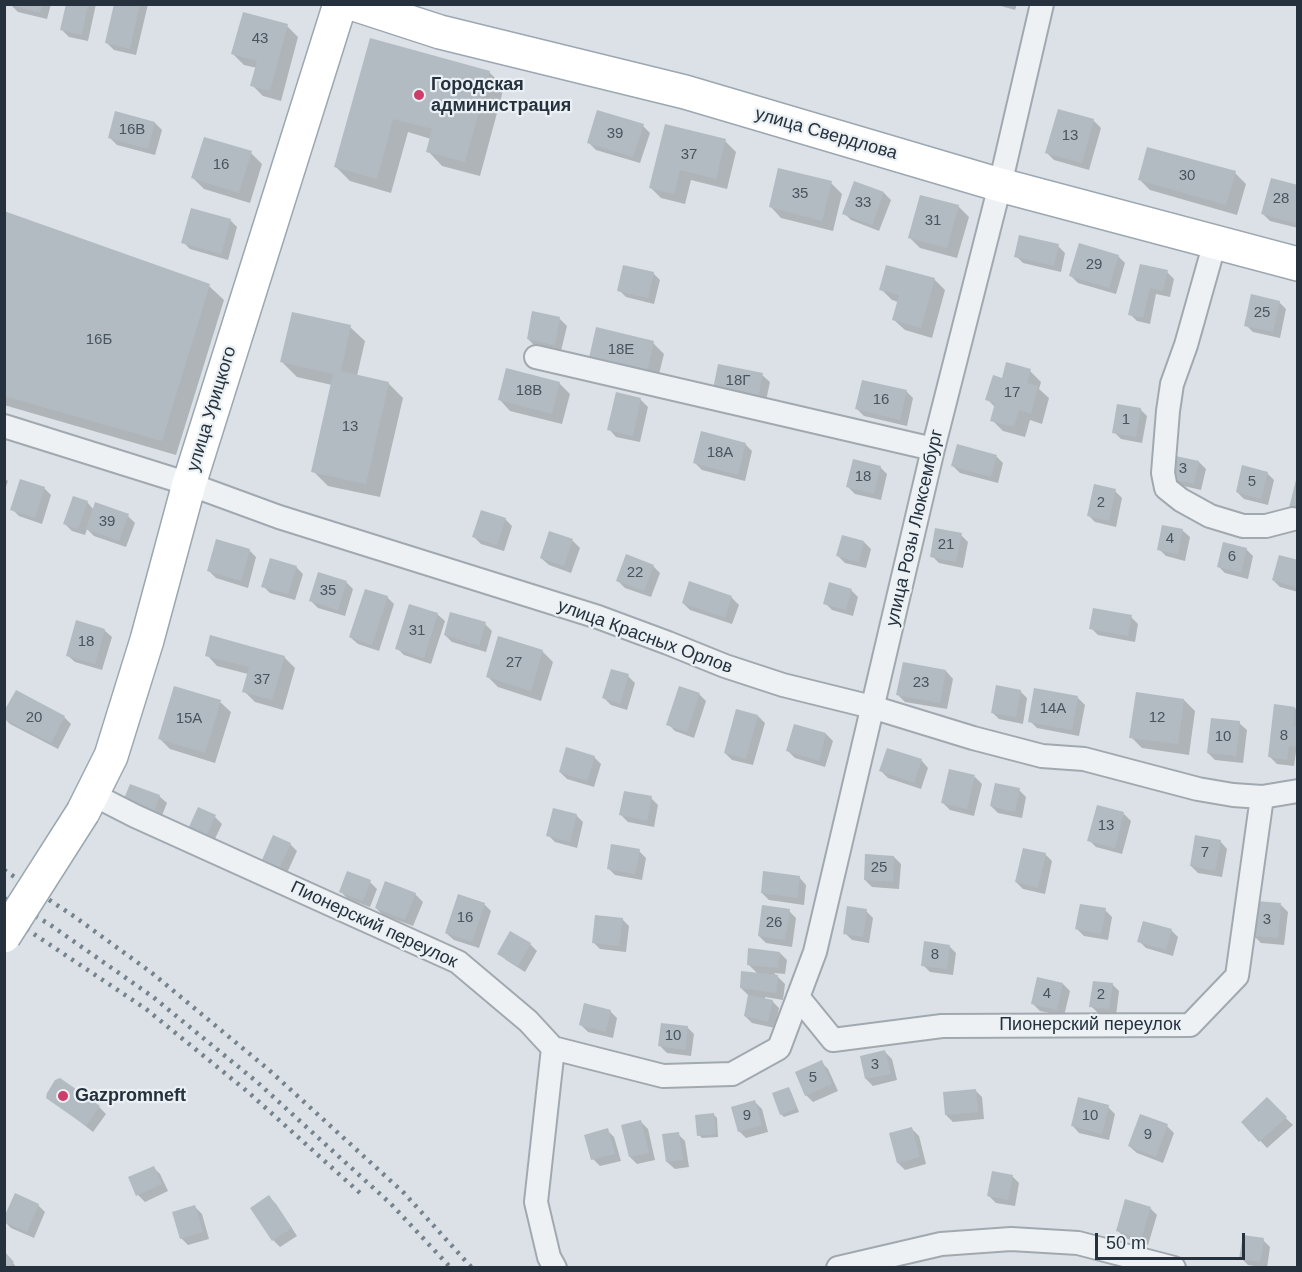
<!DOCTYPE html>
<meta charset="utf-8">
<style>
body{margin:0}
#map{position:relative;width:1302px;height:1272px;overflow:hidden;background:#dbe1e6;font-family:Helvetica,sans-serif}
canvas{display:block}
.frame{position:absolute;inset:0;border:6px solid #25313c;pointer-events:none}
.scale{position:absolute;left:1095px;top:1233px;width:150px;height:27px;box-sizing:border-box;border:3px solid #25313c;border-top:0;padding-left:8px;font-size:18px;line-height:21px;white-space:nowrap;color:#25313c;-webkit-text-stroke:4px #eaf0f4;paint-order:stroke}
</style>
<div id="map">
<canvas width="1302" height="1272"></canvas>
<div class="frame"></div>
<div class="scale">50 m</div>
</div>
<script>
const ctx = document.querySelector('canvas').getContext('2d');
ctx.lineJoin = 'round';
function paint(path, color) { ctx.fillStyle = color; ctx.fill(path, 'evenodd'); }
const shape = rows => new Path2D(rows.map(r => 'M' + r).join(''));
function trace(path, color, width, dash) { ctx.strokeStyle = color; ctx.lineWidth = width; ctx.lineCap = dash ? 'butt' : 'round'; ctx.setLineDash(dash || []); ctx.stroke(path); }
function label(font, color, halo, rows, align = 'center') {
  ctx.font = font + ' Helvetica,sans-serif'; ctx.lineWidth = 4.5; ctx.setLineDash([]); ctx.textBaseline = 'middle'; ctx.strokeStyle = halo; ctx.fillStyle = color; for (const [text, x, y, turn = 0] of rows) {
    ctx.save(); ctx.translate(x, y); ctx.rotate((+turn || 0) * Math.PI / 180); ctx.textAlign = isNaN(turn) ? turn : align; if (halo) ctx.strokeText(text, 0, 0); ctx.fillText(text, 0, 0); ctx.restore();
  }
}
paint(shape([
 [51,4,47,19,18,12,11,5],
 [67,4,96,4,88,41,69,37,62,30],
 [116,4,148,4,136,55,114,50,107,43],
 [994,4,1017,4,1015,10],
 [287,26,298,37,281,101,263,96,252,85,257,68,244,65,233,54],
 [371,40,490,73,504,87,480,176,442,166,428,151,431,139,408,132,391,193,350,181,336,167],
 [1059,111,1094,121,1101,128,1089,170,1054,160,1047,153],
 [155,123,162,130,155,155,117,145,109,137],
 [643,126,650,133,640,163,596,150,588,142],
 [725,141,736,152,727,189,691,180,685,204,661,198,650,187],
 [251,153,262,164,250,203,204,189,193,178],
 [1235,173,1246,184,1237,215,1150,190,1139,179],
 [831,183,842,194,833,231,781,218,771,207],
 [855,183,884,193,891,200,879,231,851,220,844,213],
 [1298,186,1298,228,1270,221,1263,214],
 [958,206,969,217,957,258,920,248,909,237],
 [4,213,209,286,224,300,176,455,4,405],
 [230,220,237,227,228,260,190,249,183,242],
 [1058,246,1065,253,1061,272,1023,263,1016,256],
 [1118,256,1125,263,1116,294,1078,283,1071,276],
 [1141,266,1167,272,1174,279,1170,297,1156,294,1150,324,1137,321,1130,314],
 [653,273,660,280,654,304,626,297,619,290],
 [934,279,945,290,932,338,905,330,894,320,898,302,892,300,881,289],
 [1279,302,1286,309,1280,338,1253,332,1246,325],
 [560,319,567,326,561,351,535,346,528,339],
 [350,327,365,341,357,376,388,383,403,398,380,497,328,486,313,471,332,385,297,377,282,362],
 [653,343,664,354,657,382,602,369],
 [1030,371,1041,382,1039,389,1049,398,1042,424,1030,420,1025,437,1003,431,992,420,996,408,987,399,1003,379],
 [762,375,770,382,765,405,722,396],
 [559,383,570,394,562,424,510,411,500,400],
 [906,391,913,398,907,426,864,416,857,409],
 [617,394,641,400,648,407,640,442,616,437,609,429],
 [1140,409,1147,416,1142,443,1121,439,1114,432],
 [745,444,752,451,745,481,702,470,695,463],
 [996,456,1003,463,998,483,960,473,953,466],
 [1199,462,1206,469,1201,490,1175,484,1168,477],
 [880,467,887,474,881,500,855,494,848,487],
 [1267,473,1274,480,1268,505,1244,499,1237,492],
 [4,478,8,481,4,493],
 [44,488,51,495,42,524,19,516,12,509],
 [1115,491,1122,498,1116,527,1095,522,1088,515],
 [87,502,94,510,128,516,135,523,126,547,94,536,87,529,85,535,72,531,65,524],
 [505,519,512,526,504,551,481,544,474,537],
 [1182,530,1190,537,1185,561,1166,556,1159,549],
 [550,533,573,541,580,548,571,573,549,565,541,558],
 [961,535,968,542,963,568,939,563,932,556],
 [864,542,871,549,866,568,845,563,838,556],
 [1246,549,1253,556,1248,579,1225,573,1218,566],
 [249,550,256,557,248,588,216,578,209,571],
 [1298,562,1298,592,1280,587,1273,580],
 [653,566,660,573,651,597,625,588,618,581],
 [296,567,303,574,295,600,270,593,263,586],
 [346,582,353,589,345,616,318,608,311,601],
 [690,583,732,598,739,605,732,624,690,610,683,603],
 [851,590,858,597,853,616,832,610,825,603],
 [387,597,394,604,379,651,358,644,350,637],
 [437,614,445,621,431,664,404,655,397,648],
 [1131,617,1138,624,1135,642,1098,635,1091,628],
 [485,624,492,631,486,652,452,642,445,635],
 [104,630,112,637,102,670,75,662,67,655],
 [542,651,553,662,541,701,498,687,487,676],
 [207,655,284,657,295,668,283,710,255,702,244,691,248,674,217,666],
 [946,671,953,679,947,709,905,702,898,695],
 [628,676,635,683,627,710,611,705,604,698],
 [1036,690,1078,698,1085,705,1079,736,1037,728,1030,721],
 [1020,691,1027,698,1023,724,999,719,992,712],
 [699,694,706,701,694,738,675,731,668,724],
 [1184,700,1195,711,1189,755,1142,748,1131,737],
 [220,702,231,712,215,763,170,749,159,738],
 [1295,708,1298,711,1298,753,1296,752,1294,766,1277,764,1270,757],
 [758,716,765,723,753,765,732,760,725,753],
 [64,717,71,724,58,749,10,724,4,718],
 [1239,723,1247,730,1243,763,1215,760,1208,753],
 [826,734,833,741,825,767,795,758,788,751],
 [594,757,601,764,594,787,567,779,560,772],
 [921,760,928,768,921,789,888,778,881,771],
 [975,777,982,784,974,816,950,810,943,803],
 [1019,790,1026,797,1022,818,998,813,991,806],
 [159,796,167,803,161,818,132,808],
 [651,798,658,805,654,827,628,822,621,815],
 [199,809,215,817,222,824,213,843,196,836],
 [1124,814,1131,821,1122,854,1096,847,1089,840],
 [576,815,583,822,577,848,555,842,548,835],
 [1220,841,1227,849,1222,877,1198,873,1191,866],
 [290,844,297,851,287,873,271,866,264,859],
 [639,851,646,858,642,880,615,875,608,868],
 [1045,854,1052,861,1045,894,1023,889,1016,882],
 [894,857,901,864,899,889,872,887,865,880],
 [799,877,806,885,804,905,769,900,762,893],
 [370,882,377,889,370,907,348,899,341,892],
 [386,883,415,894,423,902,413,926,383,915,376,908],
 [484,904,491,911,479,948,454,940,446,933],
 [1281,905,1288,912,1284,945,1261,943,1254,936],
 [1105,910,1112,917,1108,940,1084,936,1077,929],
 [789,911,796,918,792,947,766,943,759,936],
 [866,911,873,918,869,943,852,940,845,933],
 [622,919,629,926,626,952,600,949,593,942],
 [1171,930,1178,937,1173,956,1146,948,1139,941],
 [511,933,530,944,537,951,525,972,506,960,499,953],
 [949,946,956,953,953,975,930,972,923,965],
 [780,953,787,960,785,974,774,973,785,984,783,1000,765,997,765,1000,772,1001,779,1008,775,1028,752,1023,745,1016,749,996,741,988,758,974,748,964],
 [1063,984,1070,991,1064,1016,1040,1011,1033,1004],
 [1112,984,1119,991,1116,1016,1098,1013,1091,1006],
 [610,1011,617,1018,613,1038,588,1032,581,1025],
 [687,1027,694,1034,691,1056,667,1053,660,1046],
 [885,1052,892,1059,897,1080,873,1086,866,1079],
 [821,1062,828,1069,838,1091,813,1102,806,1095],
 [788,1089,791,1092,799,1112,784,1117,781,1114],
 [975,1090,982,1097,984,1119,953,1122,946,1115],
 [1267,1100,1293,1125,1267,1148,1243,1122],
 [755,1102,762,1109,768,1132,746,1138,739,1131],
 [99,1107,106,1114,93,1132,74,1117],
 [1108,1107,1115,1114,1109,1140,1079,1133,1072,1125],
 [713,1114,717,1118,718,1137,702,1138,699,1135],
 [1141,1116,1167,1126,1174,1133,1163,1163,1137,1153,1129,1146],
 [641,1122,648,1129,655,1160,637,1164,630,1157],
 [912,1129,919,1136,926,1164,905,1170,898,1163],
 [607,1130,614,1137,621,1161,600,1166,593,1159],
 [678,1134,685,1141,689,1167,675,1169,667,1162],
 [153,1167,160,1174,168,1191,145,1202,138,1195],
 [1012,1176,1019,1183,1015,1206,996,1203,989,1196],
 [16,1195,38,1205,45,1212,34,1238,11,1228,4,1221],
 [269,1197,276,1204,297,1236,280,1247,273,1240],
 [195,1207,202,1214,209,1239,188,1245,181,1238],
 [1150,1208,1157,1215,1148,1245,1125,1238,1118,1231],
 [1263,1240,1270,1247,1267,1268,1248,1265,1241,1258],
 [4,1252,17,1268,4,1268]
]), '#0003');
paint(shape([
 [9,4,42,4,40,13],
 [66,4,88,4,82,35,60,30],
 [114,4,140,4,130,49,105,43],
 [243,12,288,24,270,91,250,86,257,61,231,54],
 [370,38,490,71,465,162,426,152,432,129,393,119,377,179,334,167],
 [1058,109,1094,119,1082,163,1045,153],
 [597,110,644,124,633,157,587,143],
 [115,111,155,122,148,149,108,138],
 [665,124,726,139,716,179,680,170,674,194,649,188],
 [204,137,252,151,239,193,191,178],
 [1147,147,1236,171,1226,205,1138,180],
 [778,168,832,181,822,221,769,207],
 [1271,178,1298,185,1298,224,1261,214],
 [854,181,884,192,872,225,842,214],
 [920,195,959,205,947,248,908,238],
 [191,208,231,219,221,254,181,243],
 [4,211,210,284,162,441,4,396],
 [1019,235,1059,244,1054,266,1014,257],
 [1079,243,1119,255,1109,288,1069,276],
 [1140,264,1168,270,1163,291,1150,288,1143,318,1128,315],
 [623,265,654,272,648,298,617,291],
 [886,265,935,278,921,328,892,320,899,295,879,290],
 [1251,294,1280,301,1273,332,1244,326],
 [532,311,560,317,555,345,527,339],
 [292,312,351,325,341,371,389,382,366,484,311,472,333,374,280,362],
 [596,327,654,341,647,372,589,358],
 [1006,362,1031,369,1027,383,1038,386,1031,414,1019,410,1014,427,990,421,995,403,985,400,993,375,1002,378],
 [718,364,763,373,758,398,713,389],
 [506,368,560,382,552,414,498,400],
 [862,380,907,390,900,420,855,409],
 [616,392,641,398,633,436,607,430],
 [1117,404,1141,408,1136,437,1112,433],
 [701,431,746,443,738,475,693,463],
 [957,444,997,455,991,477,951,466],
 [1171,455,1199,461,1194,484,1166,478],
 [853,459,881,466,874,494,846,487],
 [1242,465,1268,472,1261,499,1236,492],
 [1297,476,1298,476,1298,510,1289,508],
 [20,479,45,487,35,518,10,510],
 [1094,484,1116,489,1109,521,1087,516],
 [73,496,88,501,78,529,63,524],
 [95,502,129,514,119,541,86,529],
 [481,510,506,518,497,545,472,537],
 [1162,525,1183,529,1178,554,1157,550],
 [935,528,962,533,956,562,930,557],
 [549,531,573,539,564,566,540,558],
 [842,535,864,541,859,562,836,556],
 [216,539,250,549,241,581,207,571],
 [1223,542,1247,548,1241,573,1217,567],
 [626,554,654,565,644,591,616,581],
 [1279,555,1298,560,1298,588,1272,580],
 [270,558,297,566,288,594,261,587],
 [318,572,347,581,338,610,309,601],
 [689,581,732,596,725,618,682,603],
 [829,582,852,589,846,610,823,604],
 [365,589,388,596,372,645,349,637],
 [409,604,438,613,424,658,395,649],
 [1093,608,1132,615,1128,636,1089,629],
 [450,612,486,622,479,646,444,635],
 [76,620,105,629,95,664,66,656],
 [210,635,285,656,272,700,242,692,249,667,205,656],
 [498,636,543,650,531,691,486,677],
 [903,662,946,670,940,703,896,695],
 [611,669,629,674,620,704,602,698],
 [996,685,1021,690,1016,717,991,713],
 [174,686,221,700,205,753,158,739],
 [679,686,700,693,687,732,666,725],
 [1034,688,1078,696,1072,730,1028,722],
 [16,690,65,716,51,743,4,719,4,711],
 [1136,692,1184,699,1178,744,1129,738],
 [1274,704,1295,707,1293,726,1298,726,1298,747,1289,746,1287,760,1268,757],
 [736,709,758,715,746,759,724,753],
 [1211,718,1240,721,1236,756,1207,753],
 [794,724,826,733,819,761,786,751],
 [566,747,595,756,587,781,559,772],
 [887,748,922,759,914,783,879,771],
 [949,769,975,775,967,809,941,803],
 [995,783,1020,788,1015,812,990,806],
 [130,784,160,795,154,812,123,801],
 [624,791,652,796,647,821,619,815],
 [1097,805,1124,812,1115,848,1087,841],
 [198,807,216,815,206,837,188,829],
 [553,808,577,814,570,842,546,836],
 [273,835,291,843,280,867,262,860],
 [1195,835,1221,840,1215,871,1190,866],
 [611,844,640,849,635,874,607,869],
 [1023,848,1046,853,1038,888,1015,882],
 [865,854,894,856,893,882,864,880],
 [347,871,371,880,363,901,339,892],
 [763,871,800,876,797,898,761,893],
 [385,881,416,893,405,920,375,908],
 [458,894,485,903,472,942,445,933],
 [1256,901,1281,903,1278,938,1253,936],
 [1080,904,1106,908,1101,934,1075,929],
 [762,905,790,909,785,940,758,936],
 [847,906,867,909,863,937,843,934],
 [595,915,623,918,619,946,592,943],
 [1143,921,1172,929,1166,950,1137,942],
 [510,931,531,943,518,966,497,954],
 [924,941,950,945,947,969,921,966],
 [748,948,780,952,778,968,747,965],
 [741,971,778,975,776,993,740,988],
 [1037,977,1063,983,1057,1010,1031,1004],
 [1093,981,1113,983,1109,1009,1089,1007],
 [748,995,773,1000,768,1022,744,1016],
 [584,1003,611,1010,606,1032,579,1025],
 [661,1023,688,1026,685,1050,658,1046],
 [885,1050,891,1074,865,1079,860,1056],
 [822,1060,832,1084,805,1096,795,1072],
 [60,1078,100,1106,86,1126,46,1098,47,1093,55,1080],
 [789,1087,797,1108,780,1115,772,1093],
 [976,1089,978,1112,945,1115,943,1092],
 [1078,1097,1109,1105,1102,1134,1071,1126],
 [1267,1097,1287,1117,1259,1142,1241,1122],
 [755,1100,762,1125,738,1132,731,1107],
 [714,1113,716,1134,697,1136,695,1115],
 [1140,1114,1168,1124,1156,1157,1128,1146],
 [641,1120,649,1153,629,1157,621,1125],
 [912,1127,920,1157,897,1163,889,1133],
 [608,1128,615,1154,591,1160,584,1135],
 [679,1132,683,1160,666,1162,662,1134],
 [154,1166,162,1184,136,1196,128,1177],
 [992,1171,1013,1175,1008,1200,987,1196],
 [15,1193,39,1204,27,1232,4,1222,4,1217],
 [269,1195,292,1228,272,1241,250,1208],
 [1125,1199,1151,1207,1141,1239,1116,1231],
 [195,1205,203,1232,180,1239,172,1212],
 [1243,1235,1264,1238,1260,1262,1239,1259],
 [4,1251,14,1262,8,1268,4,1268]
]), '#b2bbc2');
const minor = shape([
 [1215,242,1186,345,1172,384,1168,411,1163,473,1166,488,1181,500,1210,516,1243,526,1266,526,1293,519],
 [536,357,933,449],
 [4,426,189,484,279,517,598,617,668,643,725,666,783,685,872,707,973,738,1042,756,1084,759,1198,789,1233,795,1262,797,1298,791],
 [92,794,135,816,458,962,528,1021,553,1048,663,1076,732,1074,779,1048,815,952,933,449,1000,185,1042,4],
 [798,997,833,1040,942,1026,1190,1025,1237,976,1262,797],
 [553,1048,536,1202,549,1257,555,1268],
 [838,1268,941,1244,1011,1239,1078,1243,1174,1268]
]);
const primary = shape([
 [354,4,440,32,685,92,1000,185,1298,264],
 [83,812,111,756,147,640,189,484,340,4]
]);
trace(minor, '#a1a9b0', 26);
trace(primary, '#9ba7b1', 36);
trace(minor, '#eef1f4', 22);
trace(primary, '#fff', 33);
trace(shape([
 [4,870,75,917,152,973,269,1070,404,1193,472,1268],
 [4,898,49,924,153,997,257,1082,391,1204,451,1268],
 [4,914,146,1009,248,1092,360,1193]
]), '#75838f', 4.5, [3, 6]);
const primaryBridge = shape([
 [4,936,83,812]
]);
trace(primaryBridge, '#9ba7b1', 36, []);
trace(primaryBridge, '#fff', 33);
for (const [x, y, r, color] of [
 [419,95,6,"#cd3d6a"],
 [63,1096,6,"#cd3d6a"]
]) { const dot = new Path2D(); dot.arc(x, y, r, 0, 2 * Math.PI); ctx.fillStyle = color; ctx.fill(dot); trace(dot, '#eaf0f4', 2); }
label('15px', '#48545e', null, [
 ["43",260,39],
 ["16В",132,130],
 ["39",615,134],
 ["13",1070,136],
 ["37",689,155],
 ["16",221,165],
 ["30",1187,176],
 ["35",800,194],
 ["28",1281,199],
 ["33",863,203],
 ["31",933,221],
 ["29",1094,265],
 ["25",1262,313],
 ["16Б",99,340],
 ["18Е",621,350],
 ["18Г",738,381],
 ["18В",529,391],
 ["17",1012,393],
 ["16",881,400],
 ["1",1126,420],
 ["13",350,427],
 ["18А",720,453],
 ["3",1183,469],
 ["18",863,477],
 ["5",1252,482],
 ["2",1101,503],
 ["39",107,522],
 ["4",1170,539],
 ["21",946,545],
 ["6",1232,557],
 ["22",635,573],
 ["35",328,591],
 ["31",417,631],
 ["18",86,642],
 ["27",514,663],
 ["37",262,680],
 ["23",921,683],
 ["14А",1053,709],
 ["20",34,718],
 ["12",1157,718],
 ["15А",189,719],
 ["8",1284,736],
 ["10",1223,737],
 ["13",1106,826],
 ["7",1205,853],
 ["25",879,868],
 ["16",465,918],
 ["3",1267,920],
 ["26",774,923],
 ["8",935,955],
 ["4",1047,994],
 ["2",1101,995],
 ["10",673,1036],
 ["3",875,1065],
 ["5",813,1078],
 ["9",747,1116],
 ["10",1090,1116],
 ["9",1148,1135]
]);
label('bold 18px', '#25313c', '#eaf0f4', [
 ["Городская",431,85],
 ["администрация",431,106],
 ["Gazpromneft",75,1096]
], 'left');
label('18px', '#25313c', '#eaf0f4', [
 ["улица Свердлова",826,134,16],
 ["улица Урицкого",212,409,-73],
 ["улица Розы Люксембург",915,528,-77],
 ["улица Красных Орлов",645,637,20],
 ["Пионерский переулок",374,925,25],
 ["Пионерский переулок",1090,1025]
]);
</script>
